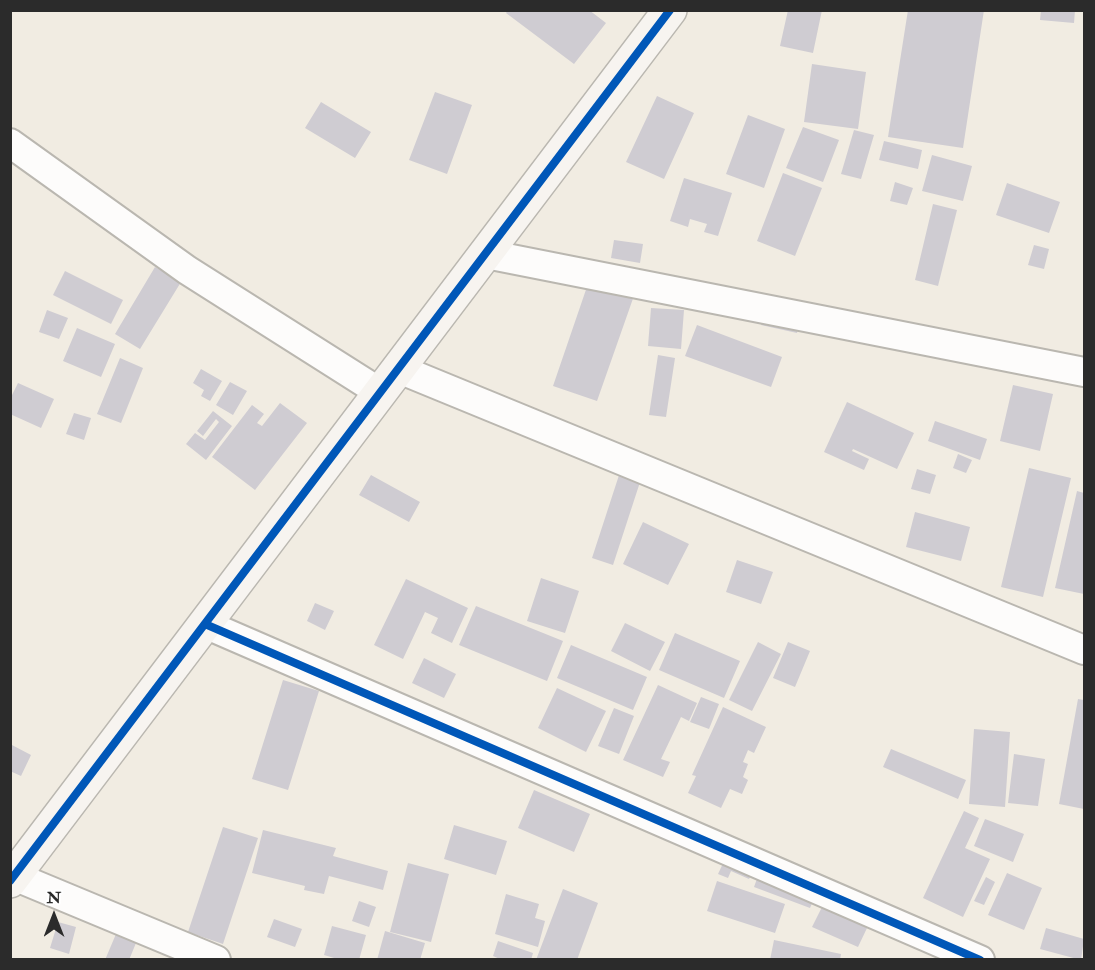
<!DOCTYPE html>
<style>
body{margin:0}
#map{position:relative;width:1095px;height:970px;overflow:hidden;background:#f1ece2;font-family:"IM FELL Double Pica",serif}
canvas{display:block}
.frame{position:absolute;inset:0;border:12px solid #2b2b2b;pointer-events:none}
.north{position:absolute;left:24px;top:886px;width:60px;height:60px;-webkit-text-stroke:4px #fff;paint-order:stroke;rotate:0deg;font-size:16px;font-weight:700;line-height:24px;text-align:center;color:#2b2b2b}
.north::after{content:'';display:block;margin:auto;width:21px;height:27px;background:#2b2b2b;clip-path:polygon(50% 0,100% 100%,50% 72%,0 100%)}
</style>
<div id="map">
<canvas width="1095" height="970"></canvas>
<div class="frame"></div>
<div class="north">N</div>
</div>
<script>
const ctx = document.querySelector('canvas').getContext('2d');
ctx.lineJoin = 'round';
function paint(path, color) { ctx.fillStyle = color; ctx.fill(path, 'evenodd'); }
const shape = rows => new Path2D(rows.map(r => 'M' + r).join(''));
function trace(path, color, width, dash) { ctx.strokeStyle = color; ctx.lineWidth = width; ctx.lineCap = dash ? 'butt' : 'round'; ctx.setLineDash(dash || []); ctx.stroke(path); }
paint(shape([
 [508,10,589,10,606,23,574,64,506,13],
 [788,10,822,10,813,53,780,46],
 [908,10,984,10,963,148,888,137],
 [1041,10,1075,10,1074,23,1040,20],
 [812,64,866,72,858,129,804,122],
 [435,92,472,105,447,174,409,160],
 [657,96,694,113,664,179,626,162],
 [321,102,371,132,355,158,305,128],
 [748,115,785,129,764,188,726,174],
 [803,127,839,140,823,182,786,168],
 [854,130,874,135,861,179,841,174],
 [884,141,922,150,918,169,879,160],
 [932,155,972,166,963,201,922,191],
 [783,173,822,188,795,256,757,241],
 [684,178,732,193,718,236,704,232,707,224,690,219,688,227,670,221],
 [895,182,913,188,907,205,890,201],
 [1007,183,1060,202,1049,233,996,215],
 [933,204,957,210,938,286,915,280],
 [614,240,643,244,640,263,611,258],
 [1034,245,1049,249,1044,269,1028,265],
 [155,267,181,282,140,349,115,334],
 [65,271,123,300,111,324,53,295],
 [591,275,636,290,597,401,553,386],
 [651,308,684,310,681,349,648,346],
 [47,310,68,318,59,339,39,332],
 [764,310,801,317,797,333,761,325],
 [697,325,782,357,771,387,685,356],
 [77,328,115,344,101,377,63,361],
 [658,355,675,358,666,417,649,415],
 [120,358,143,368,121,423,97,414],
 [201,369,222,381,210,401,201,396,204,390,193,383],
 [230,382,247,391,233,415,216,405],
 [18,383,54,399,41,428,10,414,10,399],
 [1013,385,1053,394,1040,451,1000,441],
 [847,402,914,433,897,469,853,449,852,451,869,459,864,470,824,452],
 [280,403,307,423,255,490,212,457,252,405,264,414,257,423,262,426],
 [213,411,232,426,206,460,186,444,195,433,205,440,219,422,216,419,203,436,197,431],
 [74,413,91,418,84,440,66,434],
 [935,421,987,439,980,460,928,441],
 [958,454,972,460,966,473,953,468],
 [1029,468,1071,478,1043,597,1001,587],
 [621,469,642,476,613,565,592,558],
 [917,469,936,475,930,494,911,489],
 [371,475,420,502,409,522,359,495],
 [1077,491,1084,493,1084,594,1055,588],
 [915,512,970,527,961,561,906,547],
 [643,522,689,544,668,585,623,564],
 [737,560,773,572,761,604,726,592],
 [541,578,579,591,565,633,527,621],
 [406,579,468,608,452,643,431,633,438,618,425,612,403,659,374,645],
 [315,603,334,611,325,630,307,621],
 [476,606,563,641,547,681,459,645],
 [625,623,665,642,650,671,611,651],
 [675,633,740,661,724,698,659,670],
 [758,642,781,654,752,711,729,700],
 [788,642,810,651,795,687,773,678],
 [571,645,647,677,633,710,557,678],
 [424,658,456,674,444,698,412,683],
 [283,680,319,691,288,790,252,779],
 [658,685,697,703,689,721,681,717,661,759,670,762,663,777,623,760],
 [557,688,606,711,586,752,538,728],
 [701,697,719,704,709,729,690,722],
 [1078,699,1084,700,1084,809,1059,804],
 [723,707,766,727,754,753,748,750,743,762,748,764,743,777,748,780,742,794,730,789,721,808,688,793,696,776,692,775],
 [614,708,634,716,619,754,598,746],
 [974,729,1010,732,1005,807,969,804],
 [10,744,31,755,21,776,10,771],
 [891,749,966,780,958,799,883,767],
 [1014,754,1045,759,1038,806,1008,803],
 [534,790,590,814,574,852,518,828],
 [964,811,979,818,965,848,990,859,963,917,923,898],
 [985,819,1024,834,1013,862,974,846],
 [454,825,507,841,496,875,444,859],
 [223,827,258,838,223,944,188,932],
 [263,830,336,848,333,856,388,871,383,890,329,876,324,894,304,890,305,886,252,873],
 [727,855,755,867,749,879,731,871,728,878,718,874],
 [408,863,449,874,431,942,390,932],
 [762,865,819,887,810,908,754,887],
 [1007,873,1042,888,1024,930,988,915],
 [986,877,995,882,984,905,974,901],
 [717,881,785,904,775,933,707,911],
 [563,889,598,903,577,960,536,960],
 [506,894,539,904,535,918,545,921,538,947,495,934],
 [359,901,376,907,369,927,352,921],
 [822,907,867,928,858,947,812,927],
 [274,919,302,929,295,947,267,937],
 [58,922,76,927,69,954,50,948],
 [332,926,366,935,359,960,341,960,324,955],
 [1046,928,1084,939,1081,960,1040,949],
 [385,931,425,943,420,960,377,960],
 [116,934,136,943,129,960,105,960],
 [774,940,841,954,840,960,770,960],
 [498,941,533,953,531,960,502,960,493,956]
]), '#cfccd2');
const street = shape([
 [10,143,187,270,381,393],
 [486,254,1084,372],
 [399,369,1084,650],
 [205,624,980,960],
 [14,876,216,960]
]);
const secondary = shape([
 [10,881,670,10]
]);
trace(street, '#bab7b0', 32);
trace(secondary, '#bab7b0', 36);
trace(street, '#fdfcfb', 28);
trace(secondary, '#f7f4f0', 33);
trace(shape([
 [205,624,980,960],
 [10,881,670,10]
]), '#0057b8', 8);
</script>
